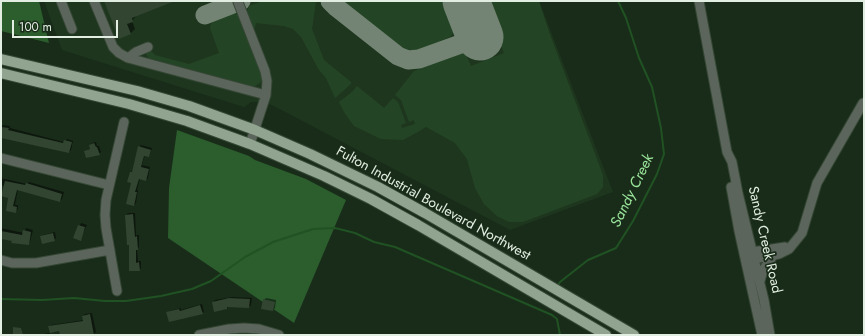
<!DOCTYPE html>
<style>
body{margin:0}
#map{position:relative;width:865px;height:336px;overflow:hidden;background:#192c19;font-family:Jost,sans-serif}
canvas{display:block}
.frame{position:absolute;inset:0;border:2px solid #e2eee2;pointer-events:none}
.scale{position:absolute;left:12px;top:20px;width:106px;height:18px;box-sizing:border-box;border:2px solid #e2eee2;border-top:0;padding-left:5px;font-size:12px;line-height:14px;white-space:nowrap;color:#e2eee2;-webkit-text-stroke:3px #192c19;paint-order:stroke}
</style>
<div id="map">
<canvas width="865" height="336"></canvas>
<div class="frame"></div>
<div class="scale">100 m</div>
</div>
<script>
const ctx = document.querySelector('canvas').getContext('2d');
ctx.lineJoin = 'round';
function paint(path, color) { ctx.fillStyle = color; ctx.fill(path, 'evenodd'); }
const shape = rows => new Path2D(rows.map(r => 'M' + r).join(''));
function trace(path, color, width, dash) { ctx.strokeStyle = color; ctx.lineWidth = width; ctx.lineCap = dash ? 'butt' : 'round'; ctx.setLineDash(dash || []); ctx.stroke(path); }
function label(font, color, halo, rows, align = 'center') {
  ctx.font = font + ' Jost,sans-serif'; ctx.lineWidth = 3.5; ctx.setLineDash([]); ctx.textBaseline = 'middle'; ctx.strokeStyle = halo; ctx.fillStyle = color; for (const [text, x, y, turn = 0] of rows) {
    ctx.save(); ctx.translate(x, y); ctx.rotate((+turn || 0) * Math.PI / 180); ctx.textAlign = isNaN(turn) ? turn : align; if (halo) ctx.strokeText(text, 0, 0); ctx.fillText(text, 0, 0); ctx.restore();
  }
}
paint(shape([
 [44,1,539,1,613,192,510,230,272,105,262,102,251,102,244,107,62,50]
]), '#1e361e');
paint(shape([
 [263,1,316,1,312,29,324,60,351,82,351,84,335,98,326,78,319,70,301,37,293,29,284,26,256,23,254,30,247,12,249,6],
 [343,1,448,1,457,24,456,29,450,37,419,50,408,50,403,48],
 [484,1,539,1,549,32,603,175,603,187,597,194,523,222,509,222,497,216,484,204,475,188,467,159,455,143,426,127,416,133,403,140,381,139,354,126,344,112,339,102,352,92,357,86,384,108,393,98,398,102,406,123,401,125,402,128,415,124,414,120,409,122,401,100,395,95,414,71,465,52,471,66,504,53],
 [232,13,236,14,240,16,262,74,261,82,255,86,251,86,149,58,147,56,146,53,149,49,155,55,189,64,219,53,210,28,211,24,215,20]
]), '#244525');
paint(shape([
 [1,1,39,1,49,43,1,31],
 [177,130,249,156,255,160,306,179,346,200,294,323,168,238,169,188]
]), '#2b5d2d');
paint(shape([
 [106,1,174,1,136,16,132,21,135,29,131,33,120,38],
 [3,125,10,126,10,128,64,142,67,139,73,141,71,150,69,152,1,137,1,127],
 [96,142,97,146,99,146,101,152,99,154,85,151,91,148,90,145,92,143],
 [141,145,152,148,150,154,148,156,145,155,142,165,150,167,148,178,146,180,140,178,137,190,138,190,136,203,134,205,131,172,133,170,139,147],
 [1,178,27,184,29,182,64,192,62,199,60,201,18,189,15,205,18,205,18,209,16,211,7,210,9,197,5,186,1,185],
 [128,213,135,213,136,235,139,235,139,247,137,249,138,261,141,261,141,268,139,270,130,270,130,244,126,215],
 [81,223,87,225,80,239,74,237],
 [1,228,24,233,26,228,33,230,30,242,28,244,1,238],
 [55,232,56,238,54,240,41,237,43,235],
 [232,297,252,298,251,305,249,307,229,306,227,308,213,302,215,300],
 [266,298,276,300,275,308,273,310,264,300],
 [202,304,204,312,202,313,168,313,170,311,181,308,181,310],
 [92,313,96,332,94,334,87,335,61,335,60,330,49,327,51,325,84,320,83,316,85,314],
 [49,333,50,335,39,335]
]), '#0007');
trace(shape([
 [557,287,560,282,588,260,616,248,633,221,657,174,664,154,661,128,652,87,639,58,626,18,618,1],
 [1,299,42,300,74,298,105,301,126,301,161,296,192,289,211,281,245,257,273,242,313,229,335,228,355,233,374,242,395,247,552,315,557,319,560,335]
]), '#205223', 2);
trace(shape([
 [330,1,336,7,398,56,408,60,419,59,480,37],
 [205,15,241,1]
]), '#748474', 19);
trace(shape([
 [466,1,480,37]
]), '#748474', 47);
paint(shape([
 [104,1,175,1,132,18,133,22,127,24,131,34,119,39],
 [1,127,9,128,8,130,63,143,64,140,72,142,69,153,1,138],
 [94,143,96,147,97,147,100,155,86,158,84,151,90,149,89,145],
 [138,146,151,150,149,157,144,156,141,167,149,169,146,181,139,179,135,192,137,192,134,206,126,204,131,183,127,182,130,172,132,172],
 [5,181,25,185,26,183,62,194,60,202,17,190,13,206,17,207,16,213,6,211,8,198,1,196],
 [133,214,135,237,137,236,138,250,136,250,136,263,139,262,140,271,129,271,129,245,127,245,125,215],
 [78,225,85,227,81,241,73,238],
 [23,230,31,232,29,245,11,243,12,241,1,239,1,231,22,235],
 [53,233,55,241,42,244,40,236],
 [229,298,250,299,249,308,227,307,227,309,214,312,212,302],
 [263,299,275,302,273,311,261,309],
 [200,305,203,314,169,322,166,312,179,309,180,311],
 [90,314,94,335,60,335,59,331,50,333,48,326,83,321,82,316],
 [13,327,21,328,23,335,13,335]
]), '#314531');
const minor = shape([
 [61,1,72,29],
 [94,1,113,47,119,53,128,58,266,95],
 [699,1,727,152,732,162,738,193,764,300,770,335],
 [238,2,265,71,267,81,266,95,250,144],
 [128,58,136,52,148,47],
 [1,158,109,185],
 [731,187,739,231,762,335],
 [748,256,752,252,785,247],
 [745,258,754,259,779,254,789,249,802,233,817,183,863,103],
 [1,260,12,263,36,263,110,250],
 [760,281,763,270,773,256],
 [117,291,106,228,105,215,106,200,124,122],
 [199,335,229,329,244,328,259,329,279,335]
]);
const major = shape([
 [1,59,137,91,189,106,255,130,310,154,378,187,425,213,634,335],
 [1,73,129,104,187,121,250,144,324,176,371,199,418,225,606,335]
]);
trace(minor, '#354735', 11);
trace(major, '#354735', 12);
trace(minor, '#5c655b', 9);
trace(major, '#90a490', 10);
label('14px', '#e2eee2', '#192c19', [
 ["Fulton Industrial Boulevard Northwest",433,204,29],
 ["Sandy Creek Road",764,240,77]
]);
label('italic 15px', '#99e29a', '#192c19', [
 ["Sandy Creek",633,191,-64]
]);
</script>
